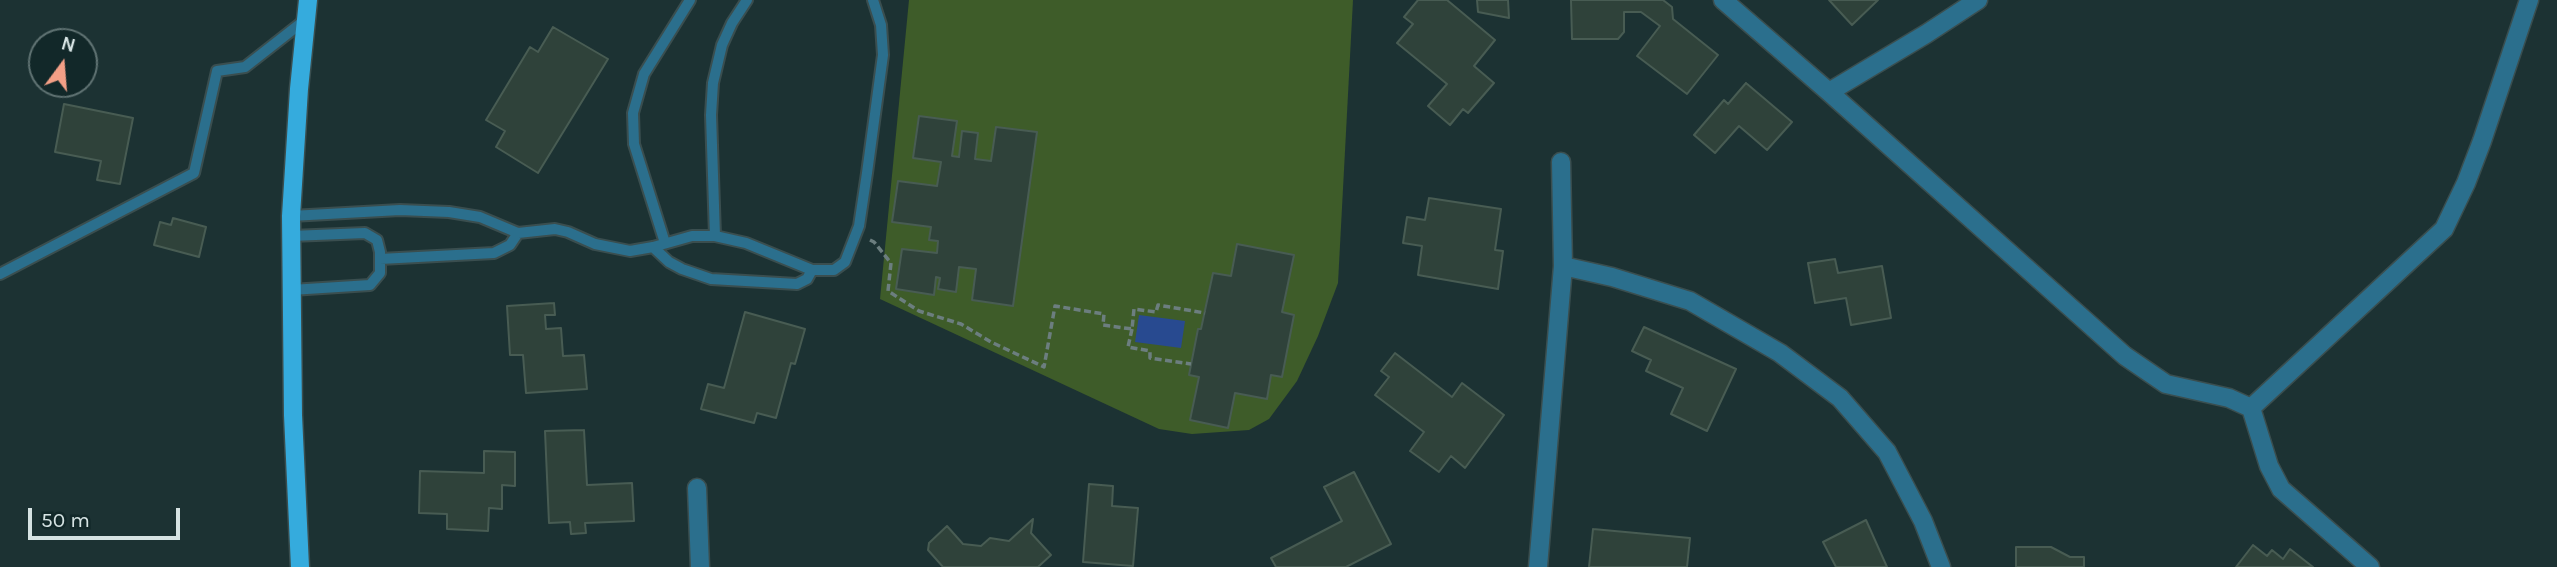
<!DOCTYPE html>
<style>
body{margin:0}
#map{position:relative;width:2557px;height:567px;overflow:hidden;background:#1c3233;font-family:Karla,sans-serif}
canvas{display:block}
.north{position:absolute;left:28px;top:28px;width:70px;height:70px;box-sizing:border-box;background:#122829;border:2px solid #607373;border-radius:50%;rotate:16deg;font-size:19px;font-weight:700;line-height:28px;text-align:center;color:#d6e3e3}
.north::after{content:'';display:block;margin:auto;width:24px;height:32px;background:#f39f86;clip-path:polygon(50% 0,100% 100%,50% 72%,0 100%)}
.scale{position:absolute;left:28px;top:508px;width:152px;height:32px;box-sizing:border-box;border:4px solid #d6e3e3;border-top:0;padding-left:9px;font-size:21px;line-height:24px;white-space:nowrap;color:#d6e3e3;-webkit-text-stroke:5px #122829;paint-order:stroke}
</style>
<div id="map">
<canvas width="2557" height="567"></canvas>
<div class="north">N</div>
<div class="scale">50 m</div>
</div>
<script>
const ctx = document.querySelector('canvas').getContext('2d');
ctx.lineJoin = 'round';
function paint(path, color) { ctx.fillStyle = color; ctx.fill(path, 'evenodd'); }
const shape = rows => new Path2D(rows.map(r => 'M' + r).join(''));
function trace(path, color, width, dash) { ctx.strokeStyle = color; ctx.lineWidth = width; ctx.lineCap = dash ? 'butt' : 'round'; ctx.setLineDash(dash || []); ctx.stroke(path); }
paint(shape([
 [909,0,1353,0,1338,283,1318,336,1297,381,1269,419,1249,430,1192,434,1159,429,880,299]
]), '#3e5c29');
paint(shape([
 [1139,315,1185,321,1181,348,1135,342]
]), '#284a90');
const building = shape([
 [1418,0,1447,0,1495,40,1474,66,1494,83,1468,113,1463,109,1450,125,1428,106,1447,84,1397,43,1413,24,1404,17,1418,0],
 [1477,0,1508,0,1509,18,1478,12,1477,0],
 [1571,0,1663,0,1672,7,1673,19,1718,55,1687,94,1637,56,1660,26,1641,12,1624,12,1624,32,1618,39,1572,39,1571,0],
 [1829,0,1878,0,1852,25,1829,0],
 [553,27,608,59,538,173,496,147,505,131,486,120,530,47,538,52,553,27],
 [1746,83,1792,122,1767,150,1739,126,1715,153,1694,135,1724,100,1728,104,1746,83],
 [64,104,133,118,120,184,97,180,101,161,55,152,64,104],
 [919,116,957,121,952,156,959,157,962,131,978,133,975,159,991,161,996,127,1037,132,1013,306,972,300,976,269,959,267,956,292,938,289,940,278,936,277,934,295,896,289,902,249,937,253,938,241,929,240,931,227,892,222,898,181,937,186,941,162,913,158,919,116],
 [1429,198,1501,209,1495,250,1503,251,1498,289,1418,275,1422,246,1403,243,1407,217,1425,220,1429,198],
 [173,218,206,227,199,257,154,245,160,222,171,225,173,218],
 [1237,244,1294,255,1282,312,1294,315,1282,377,1271,375,1267,399,1235,393,1228,428,1190,420,1199,377,1189,375,1198,329,1201,329,1213,273,1231,276,1237,244],
 [1835,259,1838,273,1882,266,1891,318,1851,325,1846,298,1815,303,1808,263,1835,259],
 [554,303,555,315,545,315,546,329,561,328,563,356,584,355,587,389,526,393,523,355,510,355,507,306,554,303],
 [745,312,805,329,795,364,791,363,776,418,757,413,754,423,701,409,708,384,724,388,745,312],
 [1644,327,1736,369,1707,431,1671,414,1683,388,1646,371,1651,360,1632,351,1644,327],
 [1395,353,1452,397,1462,383,1504,415,1465,468,1451,456,1439,472,1410,451,1424,432,1375,395,1389,377,1381,371,1395,353],
 [584,430,587,485,632,483,634,521,585,523,586,533,571,534,570,522,549,523,545,431,584,430],
 [484,451,515,452,515,486,502,485,502,509,489,508,488,531,447,529,447,514,419,513,420,471,484,473,484,451],
 [1354,472,1391,544,1346,567,1276,567,1271,558,1342,521,1324,487,1354,472],
 [1089,484,1113,486,1112,506,1138,508,1133,566,1083,562,1089,484],
 [1033,519,1031,533,1051,555,1038,567,943,567,928,550,929,543,947,526,963,544,981,546,990,538,1009,541,1033,519],
 [1866,520,1887,567,1836,567,1823,542,1866,520],
 [1593,529,1690,538,1687,567,1589,567,1593,529],
 [2253,545,2267,556,2272,550,2283,559,2290,549,2313,567,2236,567,2253,545],
 [2016,547,2051,547,2070,557,2084,557,2084,567,2016,567,2016,547]
]);
paint(building, '#2f423a');
trace(building, '#485c53', 2);
const lane = shape([
 [291,216,400,210,449,212,480,217,518,233,555,229,568,232,595,244,630,251,653,247,692,236,715,236,746,243,812,270,834,270,845,262,859,226,867,173,883,55,881,25,873,0],
 [291,236,365,233,377,240,380,252,380,273,370,285,291,290],
 [715,236,711,115,713,83,722,45,732,23,747,0],
 [665,243,634,144,633,113,644,74,690,0],
 [653,247,669,262,682,269,711,279,797,284,807,279,812,270],
 [380,259,494,253,510,245,518,233],
 [0,274,194,173,217,71,245,67,305,20]
]);
const street = shape([
 [1723,0,1829,92,2125,356,2166,384,2229,398,2251,408,2269,466,2281,489,2370,567],
 [1829,92,1926,34,1978,0],
 [1563,266,1612,277,1690,301,1780,353,1840,398,1887,452,1923,521,1941,567],
 [2251,408,2444,229,2466,183,2482,141,2529,0],
 [697,488,700,567],
 [1538,567,1563,266,1561,162]
]);
const primary = shape([
 [300,567,293,415,291,216,299,89,308,0]
]);
trace(lane, '#3a4e4f', 14);
trace(street, '#3a4e4f', 21);
trace(primary, '#3a4e4f', 21);
trace(shape([
 [870,240,874,242,891,263,888,291,919,311,961,324,991,342,1044,367,1055,306,1104,314,1103,325,1132,329,1134,309,1156,312,1158,305,1205,313],
 [1132,329,1128,347,1150,351,1150,358,1191,364]
]), '#6c7e7f', 3.5, [7, 3.5]);
trace(lane, '#2b6f8d', 10);
trace(street, '#2b6f8d', 18);
trace(primary, '#35abdd', 18);
</script>
